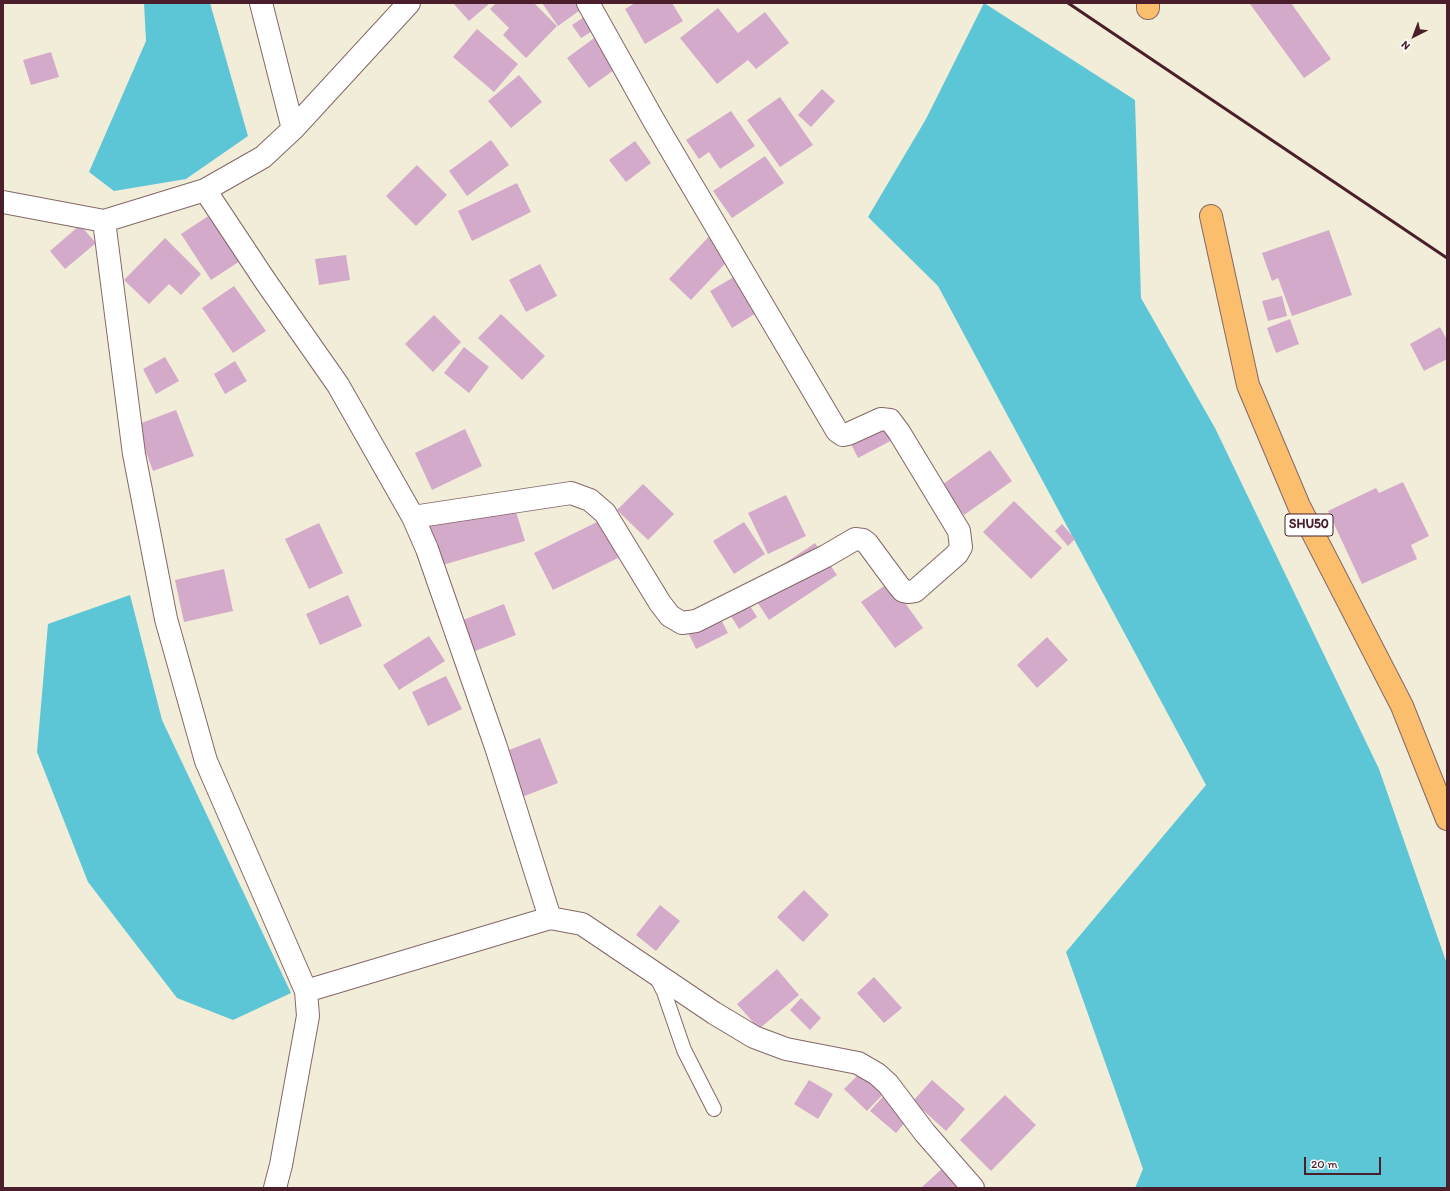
<!DOCTYPE html>
<style>
body{margin:0}
#map{position:relative;width:1450px;height:1191px;overflow:hidden;background:#f2edd8;font-family:Itim,sans-serif}
canvas{display:block}
.frame{position:absolute;inset:0;border:4px solid #4a1f2b;pointer-events:none}
.north{position:absolute;left:1394px;top:16px;width:40px;height:40px;-webkit-text-stroke:3px #fff;paint-order:stroke;rotate:222deg;font-size:11px;font-weight:700;line-height:16px;text-align:center;color:#4a1f2b}
.north::after{content:'';display:block;margin:auto;width:14px;height:18px;background:#4a1f2b;clip-path:polygon(50% 0,100% 100%,50% 72%,0 100%)}
.scale{position:absolute;left:1304px;top:1157px;width:77px;height:18px;box-sizing:border-box;border:2px solid #4a1f2b;border-top:0;padding-left:5px;font-size:12px;line-height:14px;white-space:nowrap;color:#4a1f2b;-webkit-text-stroke:3px #fff;paint-order:stroke}
</style>
<div id="map">
<canvas width="1450" height="1191"></canvas>
<div class="frame"></div>
<div class="north">N</div>
<div class="scale">20 m</div>
</div>
<script>
const ctx = document.querySelector('canvas').getContext('2d');
ctx.lineJoin = 'round';
function paint(path, color) { ctx.fillStyle = color; ctx.fill(path, 'evenodd'); }
const shape = rows => new Path2D(rows.map(r => 'M' + r).join(''));
function trace(path, color, width, dash) { ctx.strokeStyle = color; ctx.lineWidth = width; ctx.lineCap = dash ? 'butt' : 'round'; ctx.setLineDash(dash || []); ctx.stroke(path); }
function label(font, color, halo, rows, align = 'center') {
  ctx.font = font + ' Itim,sans-serif'; ctx.lineWidth = 3; ctx.setLineDash([]); ctx.textBaseline = 'middle'; ctx.strokeStyle = halo; ctx.fillStyle = color; for (const [text, x, y, turn = 0] of rows) {
    ctx.save(); ctx.translate(x, y); ctx.rotate((+turn || 0) * Math.PI / 180); ctx.textAlign = isNaN(turn) ? turn : align; if (halo) ctx.strokeText(text, 0, 0); ctx.fillText(text, 0, 0); ctx.restore();
  }
}
paint(shape([
 [144,3,210,3,248,136,186,179,114,191,89,172,146,41],
 [984,3,1135,100,1141,298,1215,428,1379,769,1447,964,1447,1188,1135,1188,1143,1169,1066,952,1206,785,938,286,868,217,926,119],
 [130,595,162,720,291,993,233,1020,177,998,88,882,37,752,48,624]
]), '#5cc6d6');
paint(shape([
 [453,3,490,3,469,21],
 [496,3,534,3,557,26,526,58,503,35,509,28,490,9],
 [542,3,579,3,583,8,558,26],
 [635,3,672,3,683,21,645,44,625,9],
 [1252,3,1291,3,1331,59,1304,78,1250,4],
 [718,8,738,33,765,12,789,43,756,69,748,60,717,84,680,38],
 [587,15,596,29,581,38,572,25],
 [609,27,632,57,589,88,567,58],
 [477,29,518,64,494,92,453,57],
 [51,52,59,77,31,85,23,60],
 [519,75,542,102,511,128,488,101],
 [822,89,835,101,811,127,798,115],
 [780,97,813,145,780,167,747,120],
 [731,111,755,146,720,169,709,152,699,159,686,140],
 [491,140,509,165,467,196,449,171],
 [635,141,651,163,626,182,609,160],
 [765,156,784,183,732,218,713,191],
 [417,165,447,195,416,226,386,196],
 [517,183,531,212,472,241,458,211],
 [210,215,240,261,211,280,181,234],
 [80,225,96,243,65,269,50,251],
 [1329,230,1352,295,1292,316,1278,278,1272,281,1262,253],
 [714,231,736,252,691,300,669,279],
 [165,238,201,274,181,295,169,284,149,304,124,280],
 [346,255,350,280,319,285,315,259],
 [540,264,557,296,526,312,509,280],
 [744,271,766,307,732,328,710,291],
 [234,286,266,331,233,353,202,308],
 [1282,296,1287,316,1268,321,1262,301],
 [501,314,545,356,522,380,478,338],
 [434,315,461,342,433,372,405,344],
 [1290,319,1299,344,1276,353,1267,328],
 [1440,327,1447,340,1447,359,1424,371,1410,344],
 [464,347,489,367,469,393,444,373],
 [165,357,179,381,156,394,143,369],
 [235,361,247,381,225,394,214,374],
 [176,410,194,456,153,471,136,425],
 [885,410,898,437,858,458,844,430],
 [465,429,482,466,432,490,415,453],
 [990,450,1012,481,964,515,942,485],
 [1403,482,1429,536,1411,545,1417,559,1362,584,1328,511,1376,488,1379,493],
 [643,484,674,514,648,540,617,510],
 [510,492,525,541,439,566,424,517],
 [786,495,806,536,768,554,748,513],
 [1014,501,1062,548,1031,579,983,532],
 [599,521,618,558,553,590,534,553],
 [744,522,765,554,734,574,713,541],
 [319,523,343,573,309,589,285,539],
 [1062,524,1075,539,1068,546,1055,531],
 [815,543,837,575,769,620,748,588],
 [224,569,233,611,184,622,175,580],
 [890,582,923,628,895,648,861,602],
 [739,588,757,617,739,629,721,600],
 [348,595,362,626,320,645,306,614],
 [504,604,516,635,470,653,458,622],
 [713,604,728,633,696,649,682,620],
 [429,636,445,661,399,690,383,665],
 [1047,637,1068,660,1037,688,1017,665],
 [446,676,462,709,428,726,412,692],
 [540,738,558,783,522,797,504,752],
 [804,890,829,915,803,942,777,917],
 [660,905,680,921,656,951,636,935],
 [777,969,799,995,759,1029,737,1004],
 [874,977,902,1008,884,1023,857,993],
 [801,998,821,1018,810,1030,790,1010],
 [868,1065,891,1086,867,1111,844,1089],
 [809,1080,833,1094,818,1119,794,1104],
 [932,1080,965,1109,946,1131,913,1101],
 [888,1091,913,1113,896,1133,870,1111],
 [1005,1095,1036,1125,991,1171,960,1140],
 [945,1166,966,1188,921,1188]
]), '#d4aacb');
const lane = shape([
 [656,976,664,992,684,1050,714,1109]
]);
const street = shape([
 [261,3,293,129],
 [205,190,266,282,338,385,413,517,427,549,496,747,550,918],
 [3,202,104,221,205,190,263,157,293,129,409,3],
 [104,221,134,454,166,619,206,761,306,991,308,1016,281,1165,275,1188],
 [413,517,571,493,590,500,605,513,660,603,670,616,682,623,696,621,826,556,855,539,863,540,867,543,898,585,903,591,908,592,915,591,957,554,961,547,959,531,899,432,890,420,881,419,848,434,843,435,837,431,654,121,588,3],
 [306,991,550,918,582,924,714,1013,754,1037,786,1049,858,1063,877,1074,888,1084,925,1133,973,1188]
]);
const primary = shape([
 [1148,3,1148,8],
 [1211,216,1248,385,1299,506,1402,706,1447,819]
]);
trace(lane, '#856768', 16);
trace(street, '#856768', 24);
trace(primary, '#856768', 24);
trace(lane, '#fff', 14);
trace(street, '#fff', 22);
trace(primary, '#fabe6d', 22);
trace(shape([
 [1068,3,1447,258]
]), '#4a1f2b', 3);
for (const [x, y, w] of [
 [1309,525,48]
]) { const box = new Path2D(); box.roundRect(x - w / 2, y - 11, w, 22, 3); ctx.fillStyle = '#fff'; ctx.fill(box); trace(box, '#4a1f2b', 1); }
label('bold 13px', '#4a1f2b', null, [
 ["SHU50",1309,525]
]);
</script>
